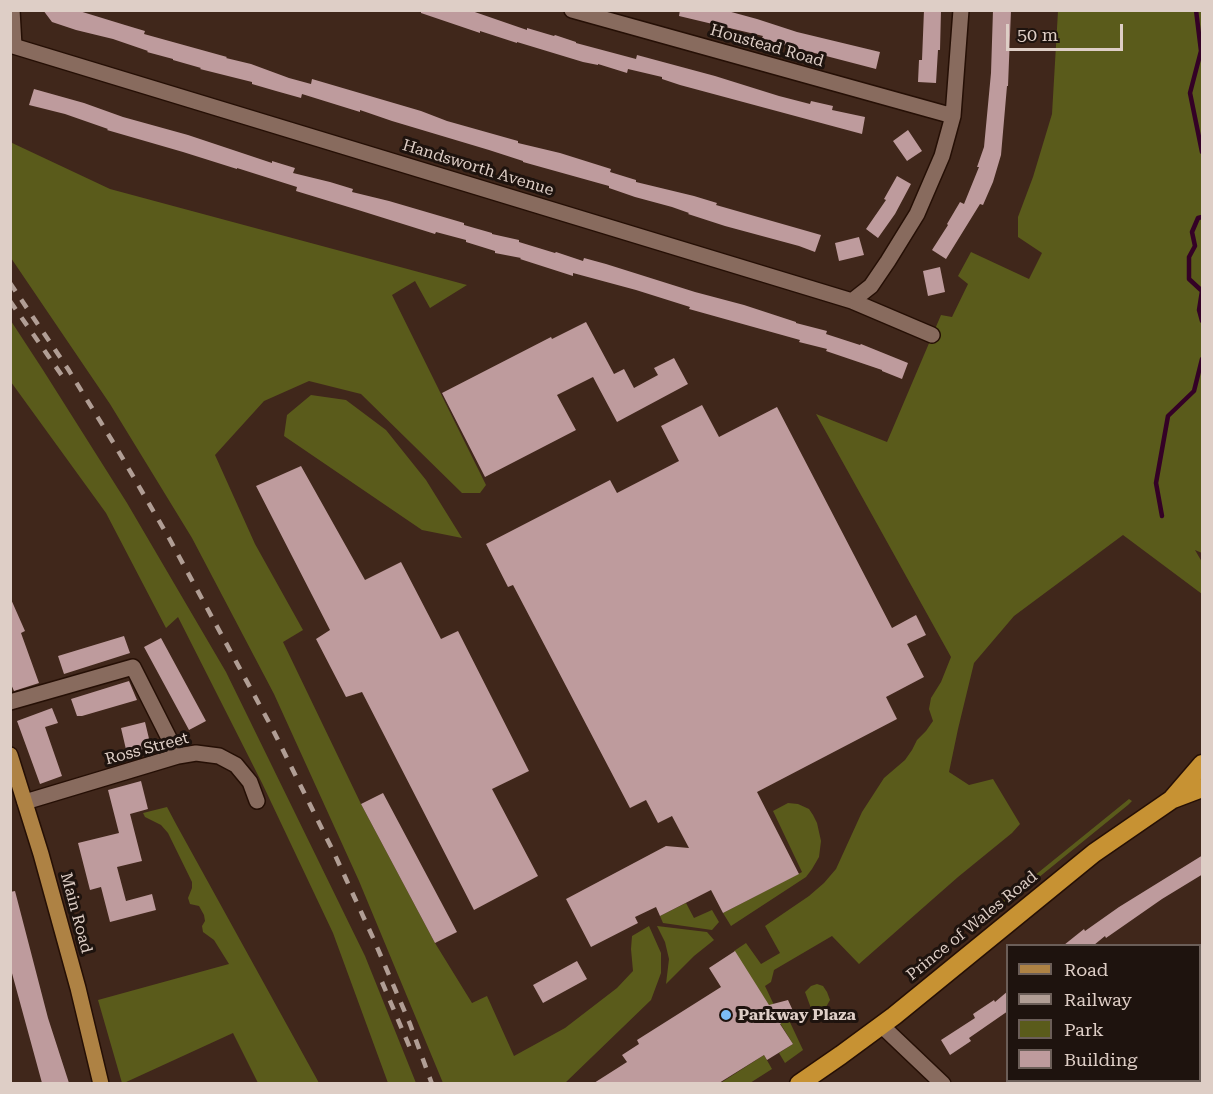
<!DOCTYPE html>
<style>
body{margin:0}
#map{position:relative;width:1213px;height:1094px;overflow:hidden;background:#40271b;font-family:"Roboto Serif",serif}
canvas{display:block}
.frame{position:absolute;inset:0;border:12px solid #decec6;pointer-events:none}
.legend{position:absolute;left:1006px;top:944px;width:195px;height:138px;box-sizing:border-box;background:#1e130e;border:2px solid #6b5e58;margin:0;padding:8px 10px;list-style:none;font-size:18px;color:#decec6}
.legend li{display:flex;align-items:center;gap:12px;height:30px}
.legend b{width:30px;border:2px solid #6b5e58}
.scale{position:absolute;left:1006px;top:24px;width:117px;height:27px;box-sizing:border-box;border:3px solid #decec6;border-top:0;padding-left:8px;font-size:18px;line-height:21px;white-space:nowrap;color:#decec6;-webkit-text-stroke:4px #1e130e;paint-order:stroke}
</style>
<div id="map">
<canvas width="1213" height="1094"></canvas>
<div class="frame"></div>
<ul class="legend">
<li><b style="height:8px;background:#ae8244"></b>Road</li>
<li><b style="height:8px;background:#b19e95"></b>Railway</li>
<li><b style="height:16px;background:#5a5b1b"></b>Park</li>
<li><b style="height:16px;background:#be9b9d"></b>Building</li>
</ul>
<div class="scale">50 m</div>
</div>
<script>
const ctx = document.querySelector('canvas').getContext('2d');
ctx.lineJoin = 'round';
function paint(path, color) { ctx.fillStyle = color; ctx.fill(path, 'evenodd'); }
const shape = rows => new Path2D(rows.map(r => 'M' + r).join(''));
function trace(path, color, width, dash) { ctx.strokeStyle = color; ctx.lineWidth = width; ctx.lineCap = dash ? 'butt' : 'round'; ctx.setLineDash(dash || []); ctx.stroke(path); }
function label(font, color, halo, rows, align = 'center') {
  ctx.font = font + ' "Roboto Serif",serif'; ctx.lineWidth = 6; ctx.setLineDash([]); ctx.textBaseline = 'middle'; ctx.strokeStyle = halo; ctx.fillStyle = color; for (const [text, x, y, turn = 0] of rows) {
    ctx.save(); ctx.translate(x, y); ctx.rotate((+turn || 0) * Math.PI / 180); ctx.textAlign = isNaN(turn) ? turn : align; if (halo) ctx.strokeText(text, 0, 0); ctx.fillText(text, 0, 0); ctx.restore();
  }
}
paint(shape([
 [1058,11,1202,11,1202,553,1195,550,1202,562,1202,594,1123,535,1014,616,974,663,958,729,949,772,969,785,993,779,1020,824,1012,833,958,877,859,964,832,936,774,970,771,982,765,986,774,1005,770,1007,734,951,746,943,761,964,780,953,765,926,809,896,824,883,836,869,862,812,884,778,905,760,912,750,917,740,926,731,933,721,929,709,931,698,941,682,951,657,816,414,887,442,941,315,952,317,968,284,958,276,971,252,1029,279,1042,253,1018,237,1018,217,1033,177,1052,114],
 [10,142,110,189,467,285,430,308,415,281,392,295,486,485,480,493,462,493,361,394,309,381,264,401,215,455,255,544,303,630,283,642,361,804,435,943,472,1003,487,996,514,1056,565,1028,617,988,633,971,631,949,632,936,649,926,661,953,661,973,651,1000,565,1083,443,1083,359,881,274,694,192,538,110,404,11,258],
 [11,321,43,370,127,503,226,672,365,956,416,1083,388,1083,333,933,262,783,178,617,166,628,106,513,11,382],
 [311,395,346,400,386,430,426,480,462,538,422,530,284,436,287,415],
 [1129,799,1132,801,1128,805,1001,908,997,906],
 [788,803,798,804,809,809,813,815,817,823,821,841,819,857,812,869,806,877,731,926,723,913,802,872,773,811],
 [167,807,176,824,319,1083,258,1083,233,1033,124,1083,122,1083,98,1000,229,964,214,940,203,932,202,926,205,921,204,915,199,906,190,904,188,898,192,888,192,882,168,833,161,825,145,817,143,813],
 [686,903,694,918,712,910,719,922,712,930,663,923,660,916],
 [657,926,707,932,714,940,694,956,666,984,669,959,665,942],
 [817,984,823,986,827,992,830,1000,826,1007,821,1011,812,1011,805,992,811,986],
 [788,1018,803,1050,785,1063,779,1053,793,1044,780,1023],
 [764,1055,772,1069,750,1083,719,1084]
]), '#5a5b1b');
trace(shape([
 [1196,10,1201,51,1190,93,1202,152],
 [1202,217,1198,218,1192,232,1195,246,1189,257,1189,279,1202,291,1199,310,1202,321],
 [1162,516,1156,483,1168,416,1194,391,1202,359]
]), '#340126', 4.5);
paint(shape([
 [43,10,76,10,125,25,145,31,144,34,227,57,226,58,251,64,289,78,311,84,312,79,421,111,447,121,518,141,518,143,560,153,611,169,610,172,636,180,636,182,694,196,717,203,716,205,821,235,815,252,799,246,725,226,688,214,689,213,672,207,635,197,609,188,609,186,523,162,523,161,489,150,392,121,360,110,360,112,302,94,301,98,276,91,252,84,252,82,200,69,201,68,173,60,173,59,147,52,148,51,113,39,76,30,52,22],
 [421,10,469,10,527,30,527,28,554,36,555,35,576,42,576,43,636,59,637,55,715,76,779,96,810,104,811,101,833,106,832,110,865,117,862,134,680,85,662,79,662,77,628,69,627,73,598,64,598,65,583,62,517,42,517,43,480,31,480,33,421,13],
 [680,10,724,10,757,19,797,32,880,52,876,69,780,44,762,38,763,36,679,16],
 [924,10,941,10,940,50,938,50,936,83,918,82,919,60,922,60],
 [993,10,1011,10,1008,86,1007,86,1001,155,993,182,983,205,980,204,946,259,932,250,948,225,947,224,960,202,964,204,979,167,977,167,984,147,991,73],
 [34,89,84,103,123,117,188,135,272,163,272,161,295,168,293,173,330,182,353,189,352,192,389,201,464,223,464,225,492,233,492,234,519,240,519,242,555,253,556,252,583,261,584,258,606,264,695,292,744,305,796,322,796,323,827,331,826,334,860,345,861,344,908,363,902,379,882,371,882,370,826,351,827,349,799,342,800,340,689,309,690,307,636,290,573,273,573,276,520,259,521,258,495,253,495,251,466,242,466,240,436,232,435,234,355,209,296,191,297,187,237,168,237,169,183,152,107,130,108,129,65,114,29,105],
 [908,130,922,151,907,161,893,141],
 [897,176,911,184,895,214,878,238,866,229,886,200,884,199],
 [859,237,864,255,839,261,835,243],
 [940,267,945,292,928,296,923,271],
 [586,322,614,374,624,369,634,388,658,375,654,368,674,358,688,384,617,422,593,377,557,395,576,430,485,477,442,393,551,337,552,339],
 [702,405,719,437,777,407,892,628,916,615,926,635,907,644,924,677,886,697,897,719,757,792,799,874,723,913,711,890,660,916,656,907,635,917,638,923,591,947,566,899,666,846,689,848,672,816,658,823,646,800,630,808,513,585,508,587,486,544,610,480,617,493,679,461,661,426],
 [301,466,365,580,401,562,441,639,458,631,529,771,492,789,538,876,474,910,362,692,346,697,316,639,330,630,256,486],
 [10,597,25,631,21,633,39,683,14,691,10,682],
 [124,636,130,653,64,674,58,656],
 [161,638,206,721,189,730,144,647],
 [129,681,137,700,82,716,77,716,71,699],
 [52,708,58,723,45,727,62,776,40,784,17,721],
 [145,722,152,751,128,758,121,728],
 [141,781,148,809,130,814,142,861,117,867,126,901,152,894,156,910,110,922,101,887,90,890,78,843,119,833,108,790],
 [383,793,457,932,435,943,361,804],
 [1203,855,1203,874,1162,899,1106,938,1105,936,1094,945,1064,945,1084,929,1085,931,1119,907],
 [15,891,48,1018,69,1083,42,1083,10,966,10,892],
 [735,951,769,1005,788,1000,794,1013,780,1024,793,1044,767,1060,764,1055,719,1083,594,1083,627,1062,622,1055,639,1044,637,1040,721,987,709,968],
 [577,961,587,979,543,1003,533,985],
 [1008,991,1008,1011,969,1038,971,1041,950,1055,941,1040,975,1018,973,1014,994,1000,995,1002]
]), '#be9b9d');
const minor = shape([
 [12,10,14,46],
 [572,10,953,116],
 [10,45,852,301,932,335],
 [852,301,871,286,888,261,917,214,942,156,953,116,961,10],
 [10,702,133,667,178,756],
 [25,802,178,756,196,753,219,756,236,765,250,782,257,801],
 [881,1025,943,1084],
 [1200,1071,1202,1070],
 [1156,1084,1166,1080]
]);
const major = shape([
 [10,755,41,854,78,988,101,1084]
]);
const highway = shape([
 [1173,799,1202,788],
 [799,1084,841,1055,894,1016,1094,853,1171,800,1202,764]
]);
trace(minor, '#250f05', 18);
trace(major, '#250f05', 18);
trace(highway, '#250f05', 21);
trace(minor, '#886b5e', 15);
trace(major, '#ae8244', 15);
trace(highway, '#c79233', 18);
trace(shape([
 [10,283,68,369,116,447,169,538,271,726,335,855,374,940,410,1024,432,1084],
 [10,301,65,380],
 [382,982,410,1048]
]), '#b19e95', 4.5, [10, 10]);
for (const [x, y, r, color] of [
 [726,1015,6,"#7cbef9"]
]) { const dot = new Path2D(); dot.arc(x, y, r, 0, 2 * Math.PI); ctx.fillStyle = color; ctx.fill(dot); trace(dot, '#1e130e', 2); }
label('16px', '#decec6', '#1e130e', [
 ["Houstead Road",767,46,16],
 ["Handsworth Avenue",478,168,17],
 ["Ross Street",147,749,-15],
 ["Main Road",76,913,75],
 ["Prince of Wales Road",972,926,-39]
]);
label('bold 16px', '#decec6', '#1e130e', [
 ["Parkway Plaza",738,1015]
], 'left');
</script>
